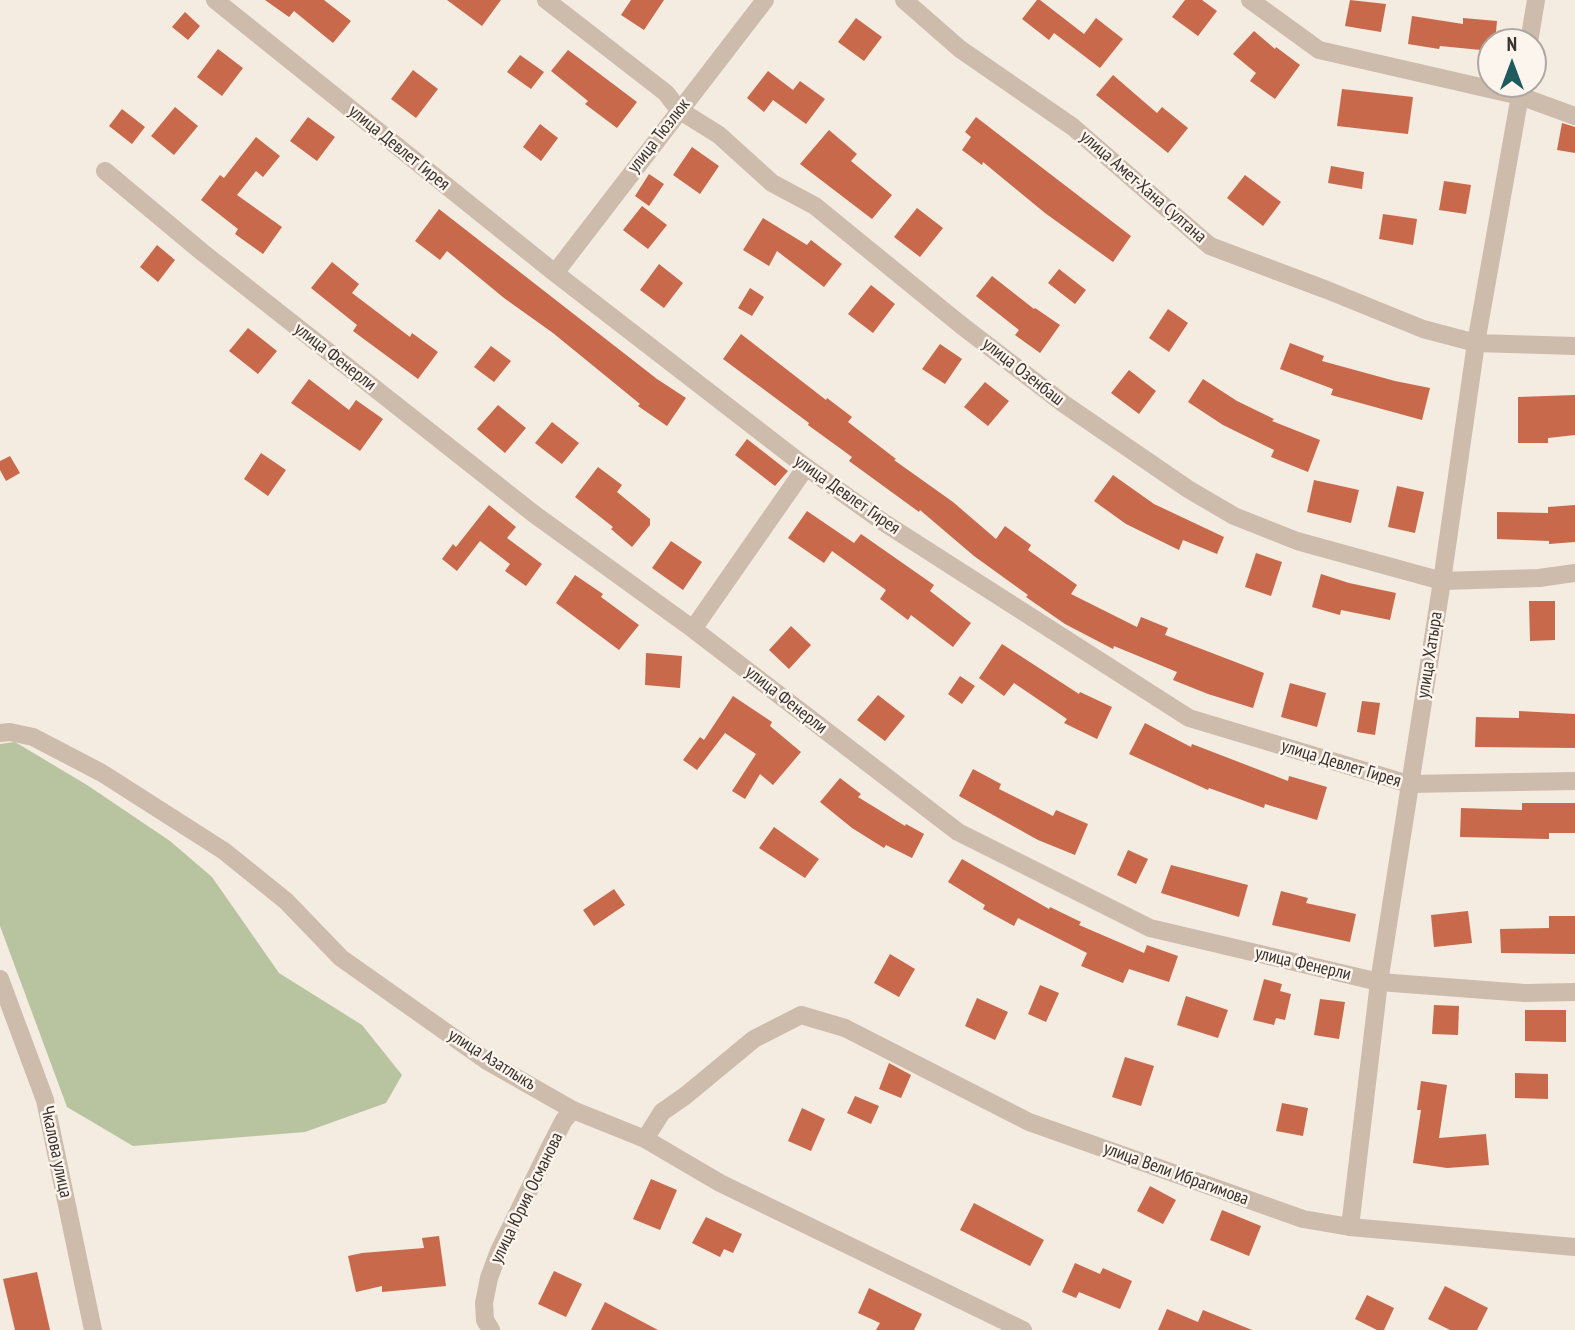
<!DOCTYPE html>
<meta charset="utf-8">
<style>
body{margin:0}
#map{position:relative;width:1575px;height:1330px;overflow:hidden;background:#f4ebe1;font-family:"PT Sans Narrow",sans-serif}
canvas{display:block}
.north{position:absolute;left:1477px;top:28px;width:70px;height:70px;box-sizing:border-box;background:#fbf5ee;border:2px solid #aea6a0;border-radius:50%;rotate:0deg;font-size:19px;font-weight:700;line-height:28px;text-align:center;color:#3b302b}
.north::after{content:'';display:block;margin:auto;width:24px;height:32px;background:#1f5a5e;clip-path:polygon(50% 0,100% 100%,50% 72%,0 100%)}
</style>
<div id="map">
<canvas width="1575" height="1330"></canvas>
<div class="north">N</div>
</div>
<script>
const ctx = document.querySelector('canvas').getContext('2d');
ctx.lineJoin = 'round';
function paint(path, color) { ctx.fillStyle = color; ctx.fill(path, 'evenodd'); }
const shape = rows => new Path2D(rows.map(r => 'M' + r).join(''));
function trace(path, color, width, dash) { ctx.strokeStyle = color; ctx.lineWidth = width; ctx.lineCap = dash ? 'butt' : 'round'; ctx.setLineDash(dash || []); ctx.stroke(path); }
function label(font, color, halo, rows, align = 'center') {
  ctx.font = font + ' "PT Sans Narrow",sans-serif'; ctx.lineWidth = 5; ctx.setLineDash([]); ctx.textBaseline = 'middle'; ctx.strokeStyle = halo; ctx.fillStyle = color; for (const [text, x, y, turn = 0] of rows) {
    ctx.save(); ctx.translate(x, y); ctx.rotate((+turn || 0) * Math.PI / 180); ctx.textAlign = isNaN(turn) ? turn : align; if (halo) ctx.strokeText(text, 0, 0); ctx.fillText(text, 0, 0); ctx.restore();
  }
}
paint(shape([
 [15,742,87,785,170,841,212,877,279,973,362,1025,402,1075,386,1103,305,1132,133,1146,67,1107,0,926,0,744]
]), '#b8c4a0');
paint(shape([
 [265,0,324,0,351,21,333,43,294,11,289,17],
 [447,0,501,0,482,26],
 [631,0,664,0,644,30,621,15],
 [1037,0,1040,0,1084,34,1096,18,1123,39,1100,68,1054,33,1049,40,1022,19],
 [1185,0,1202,0,1217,11,1198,36,1172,17],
 [1350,0,1386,4,1381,32,1345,26],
 [185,12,200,26,188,40,172,27],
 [1412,16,1463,24,1463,18,1497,21,1495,42,1491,42,1491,51,1440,46,1439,49,1408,44],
 [856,18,882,37,864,61,838,42],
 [1254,31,1275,49,1276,47,1300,65,1275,99,1250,81,1256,73,1233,54],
 [218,49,243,68,222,96,197,77],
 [568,50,637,102,617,128,585,104,588,101,551,71],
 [520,55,544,72,531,89,507,72],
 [413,70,438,89,416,118,391,99],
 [768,71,793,90,800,81,825,99,806,124,773,100,764,112,747,98],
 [1113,75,1157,113,1162,107,1188,128,1168,153,1096,95],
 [1342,89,1413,97,1408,134,1337,126],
 [175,107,198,126,174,155,151,136],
 [122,109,145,127,132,144,109,126],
 [308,117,335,137,317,161,290,141],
 [976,117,1131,236,1113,262,1045,213,983,162,982,165,962,150,971,137,965,132],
 [1562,123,1575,127,1575,153,1557,150],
 [540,124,558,138,541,161,523,147],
 [829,130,857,154,851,161,892,195,872,219,800,164],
 [256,137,280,156,263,177,256,171,237,195,282,227,263,254,235,234,238,229,201,200,220,175,224,178],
 [692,147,719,166,700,194,673,175],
 [1331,166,1364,172,1362,189,1328,183],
 [649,174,664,184,649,206,635,196],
 [1245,175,1281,202,1263,226,1227,198],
 [1444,181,1471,185,1466,214,1439,210],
 [642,206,667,225,648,249,623,230],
 [917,208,943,228,920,257,894,237],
 [439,209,657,379,686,398,667,426,638,406,640,404,553,333,504,298,447,251,440,260,415,241],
 [1383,214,1417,219,1413,245,1379,239],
 [763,218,807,245,811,240,842,264,824,287,777,251,769,266,743,250],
 [157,245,175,260,158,282,140,267],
 [332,262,359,284,352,293,410,337,412,333,438,352,418,379,353,331,357,325,311,288],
 [659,264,683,283,664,308,640,290],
 [1059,269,1086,290,1075,304,1048,283],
 [992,276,1034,309,1035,308,1060,325,1040,353,1015,335,1019,330,976,296],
 [871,285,895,304,873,333,848,314],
 [750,288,764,297,752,316,738,308],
 [1168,309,1188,323,1169,352,1149,338],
 [248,328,277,351,258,374,229,351],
 [741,334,826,400,827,398,852,417,848,422,896,459,894,460,953,502,996,539,1005,526,1031,545,1028,550,1077,585,1071,594,1137,627,1141,617,1168,628,1165,635,1264,673,1253,708,1208,694,1173,680,1177,672,1114,646,1113,649,1065,624,1026,597,1028,595,974,556,920,510,919,512,849,461,852,457,808,425,809,423,723,359],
 [1290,343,1324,356,1322,361,1395,381,1430,388,1422,420,1331,395,1333,389,1280,369],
 [940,344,962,359,945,384,922,369],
 [491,346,511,361,494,382,474,367],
 [1129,370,1156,391,1139,414,1111,393],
 [309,379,349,410,356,400,383,419,360,451,291,403],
 [1203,379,1237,401,1274,419,1272,421,1320,440,1308,472,1271,457,1274,450,1223,425,1188,402],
 [985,382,1009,401,988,426,964,407],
 [1575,395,1575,435,1548,438,1548,443,1518,443,1518,397],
 [498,405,526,428,505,453,477,429],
 [552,422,579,443,562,464,535,443],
 [747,439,788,471,775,486,735,455],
 [261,453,286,470,268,496,244,479],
 [10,456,20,473,6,481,0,470,0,461],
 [598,467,622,485,617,492,650,519,650,525,632,547,611,529,613,527,575,497],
 [1113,475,1154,504,1224,537,1217,554,1183,540,1179,550,1126,524,1094,501],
 [1314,480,1359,490,1351,523,1307,512],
 [1397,486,1424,492,1415,533,1388,527],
 [489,505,516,527,507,538,542,564,526,586,505,571,510,564,480,541,457,571,442,559,453,544,456,547],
 [1575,505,1575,542,1549,544,1549,541,1497,539,1497,512,1548,513,1548,507],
 [807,511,854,543,861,534,934,585,930,591,971,623,953,647,911,615,908,620,880,599,886,590,832,551,824,563,788,538],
 [671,541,702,562,683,590,652,568],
 [1256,553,1282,562,1271,596,1245,587],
 [1321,574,1349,583,1396,593,1390,620,1341,610,1340,615,1312,607],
 [575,575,603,594,601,597,639,625,619,650,556,603],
 [1529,601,1555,601,1555,640,1530,641],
 [791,626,811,645,789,669,769,650],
 [1002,644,1079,694,1080,692,1112,707,1097,739,1064,723,1067,719,1014,683,1004,696,979,678],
 [646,653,682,656,680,688,645,685],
 [960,676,975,686,962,704,948,694],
 [1290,683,1326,693,1317,727,1281,717],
 [878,695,905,716,885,741,857,720],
 [733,696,772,722,770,726,801,752,773,785,760,774,745,799,732,791,756,754,725,733,697,770,683,760,700,737,704,740],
 [1362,701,1380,703,1375,735,1357,732],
 [1519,711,1575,714,1575,748,1475,747,1476,717,1519,718],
 [1145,723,1191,747,1192,744,1288,781,1289,776,1327,787,1317,820,1265,804,1264,808,1209,788,1208,790,1129,754],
 [973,769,1001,784,999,789,1053,816,1056,810,1088,824,1075,855,1038,840,959,796],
 [840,778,861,794,858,797,905,826,906,824,924,834,912,858,886,845,884,848,852,828,820,802],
 [1522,803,1575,803,1575,833,1549,833,1549,839,1460,837,1461,808,1522,810],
 [774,827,819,859,805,878,759,848],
 [1128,850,1148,859,1136,884,1117,875],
 [962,859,1049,909,1050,907,1081,922,1079,925,1144,953,1147,945,1178,956,1169,982,1129,969,1123,983,1081,966,1087,953,1018,918,1014,926,983,909,985,905,948,882],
 [1171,865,1248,885,1239,917,1161,893],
 [614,889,625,905,594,926,583,910],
 [1281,891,1308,898,1306,903,1356,914,1350,942,1272,925],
 [1468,911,1472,943,1434,947,1431,915],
 [1549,916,1575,916,1575,954,1501,953,1500,929,1549,928],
 [890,954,915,969,899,997,874,983],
 [1264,979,1282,984,1280,991,1291,994,1285,1020,1276,1018,1274,1025,1253,1020],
 [1040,985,1059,993,1046,1022,1028,1014],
 [1186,996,1228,1010,1218,1038,1177,1025],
 [977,998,1008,1012,995,1040,965,1026],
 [1320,999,1345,1002,1339,1039,1314,1035],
 [1434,1005,1459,1006,1458,1035,1432,1034],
 [1525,1010,1566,1010,1566,1042,1525,1041],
 [1125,1057,1154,1066,1141,1106,1112,1097],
 [889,1063,911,1075,901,1098,879,1089],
 [1515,1073,1548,1074,1548,1099,1515,1098],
 [1421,1081,1447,1085,1439,1138,1486,1134,1489,1165,1447,1168,1413,1163,1421,1110,1417,1110],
 [855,1096,879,1106,871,1124,847,1113],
 [1282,1103,1308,1108,1303,1136,1276,1131],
 [802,1108,825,1119,811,1151,788,1141],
 [651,1179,677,1190,660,1230,633,1219],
 [1150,1186,1176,1200,1163,1224,1137,1211],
 [974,1203,1044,1240,1030,1266,960,1230],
 [1222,1210,1261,1226,1249,1256,1210,1240],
 [706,1217,742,1234,733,1253,724,1249,720,1257,692,1243],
 [439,1236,446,1286,382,1292,382,1286,356,1292,348,1256,362,1253,424,1248,422,1238],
 [1075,1263,1100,1274,1103,1268,1132,1281,1120,1309,1079,1292,1076,1298,1062,1292],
 [554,1271,582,1284,566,1317,538,1304],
 [37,1272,50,1330,15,1330,3,1279],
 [1445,1286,1488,1308,1477,1330,1450,1330,1428,1319],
 [869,1288,922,1314,914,1330,876,1330,880,1323,858,1313],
 [1367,1295,1394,1308,1384,1330,1377,1330,1355,1319],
 [605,1302,658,1330,591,1330],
 [1167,1309,1198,1322,1203,1310,1252,1330,1158,1330]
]), '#c8694b');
trace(shape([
 [215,0,555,273,806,467,883,522,1189,718,1409,784,1575,781],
 [546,0,666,93,679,110,719,135,772,183,815,206,961,325,1064,404,1188,489,1234,516,1297,541,1442,581,1539,578,1575,573],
 [904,0,960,49,1073,127,1210,246,1327,290,1423,329,1476,343],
 [1250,0,1319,50,1520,96,1575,116],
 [105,171,202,252,534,514,693,629,958,832,1150,928,1379,982,1525,993,1575,992],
 [555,273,765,0],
 [693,629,806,467],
 [0,733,10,732,33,737,102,773,224,851,286,901,341,958,487,1061,573,1110,645,1139,720,1183,1023,1330],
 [645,1139,662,1112,685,1096,754,1039,801,1015,845,1028,1029,1122,1303,1219,1350,1227],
 [491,1330,485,1320,484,1303,489,1278,499,1251,550,1147,564,1120,573,1110]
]), '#cdbbac', 18);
trace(shape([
 [1529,42,1536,0],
 [1522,84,1476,343,1442,581,1379,982,1350,1227,1575,1247],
 [1476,343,1575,346],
 [0,979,45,1100,93,1330]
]), '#cdbbac', 18);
label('18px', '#3b302b', '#fbf5ee', [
 ["улица Тюзлюк",659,136,-52],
 ["улица Девлет Гирея",399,148,39],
 ["улица Амет-Хана Султана",1143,187,41],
 ["улица Фенерли",335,357,38],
 ["улица Озенбаш",1023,372,38],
 ["улица Девлет Гирея",847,495,35],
 ["улица Хатыра",1430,655,-81],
 ["улица Фенерли",786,700,38],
 ["улица Девлет Гирея",1341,764,17],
 ["улица Фенерли",1303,964,13],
 ["улица Азатлыкъ",492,1060,32],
 ["Чкалова улица",56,1152,78],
 ["улица Вели Ибрагимова",1176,1174,20],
 ["улица Юрия Османова",527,1198,-64]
]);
</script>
